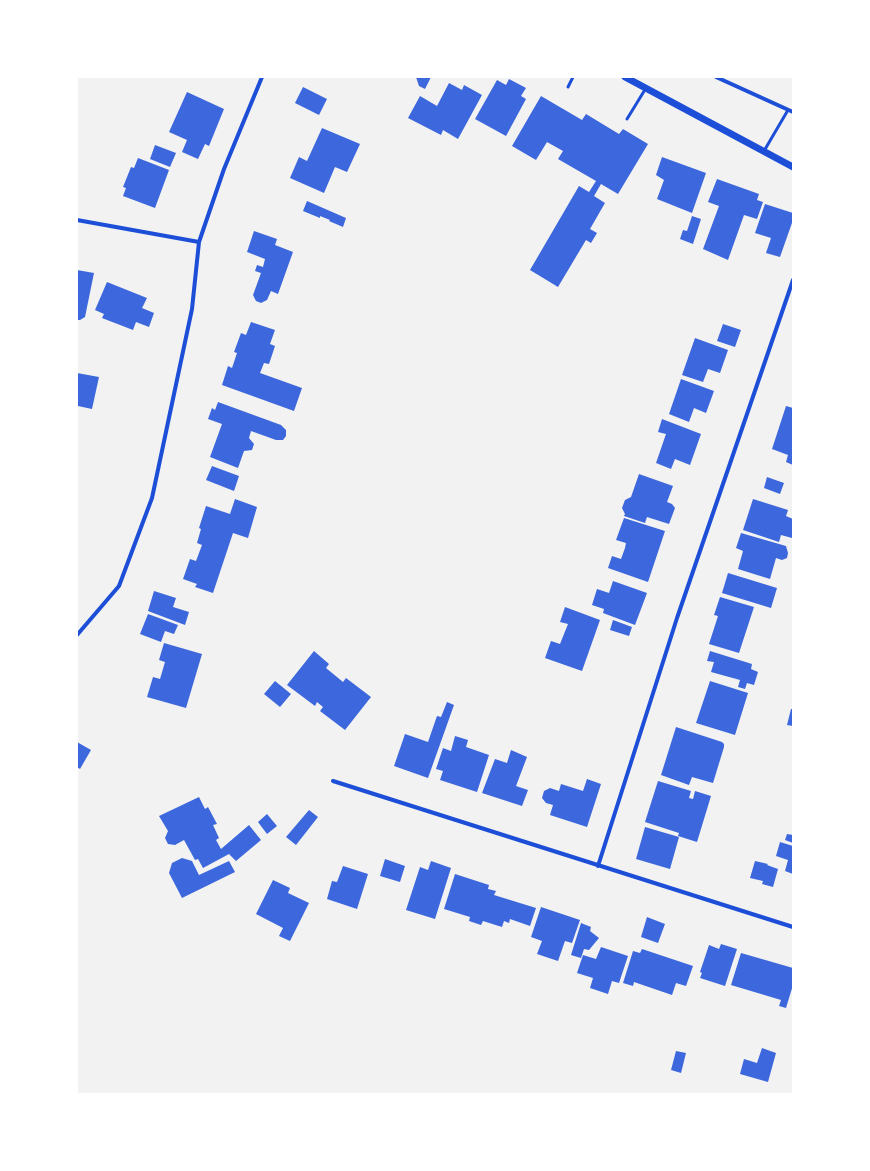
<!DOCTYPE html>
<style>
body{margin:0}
#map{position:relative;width:870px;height:1171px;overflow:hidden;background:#f2f2f2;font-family:Spectral,serif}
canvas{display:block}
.frame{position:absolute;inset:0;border:78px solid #fff;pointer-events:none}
</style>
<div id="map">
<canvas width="870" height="1171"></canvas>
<div class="frame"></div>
</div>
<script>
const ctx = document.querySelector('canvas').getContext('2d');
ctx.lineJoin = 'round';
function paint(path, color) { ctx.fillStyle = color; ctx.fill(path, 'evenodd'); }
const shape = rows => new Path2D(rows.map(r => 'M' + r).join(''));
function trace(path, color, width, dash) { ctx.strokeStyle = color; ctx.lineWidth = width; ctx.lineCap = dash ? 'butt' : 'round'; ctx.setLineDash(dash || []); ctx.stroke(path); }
paint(shape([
 [416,77,431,77,425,89,419,86],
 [509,79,526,88,521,96,526,99,506,136,475,119,497,80,506,85],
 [449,83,462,90,464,85,482,95,458,139,443,130,441,135,408,118,420,96,437,106],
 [303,87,327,99,319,115,295,103],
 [187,92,224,109,209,146,205,144,198,159,182,152,187,140,169,132],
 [541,96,582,120,586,114,619,134,623,129,648,144,618,194,601,184,594,196,605,203,590,229,597,233,591,243,586,240,558,287,530,270,579,186,589,192,596,181,558,159,563,151,547,142,536,160,512,146],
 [322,128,360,144,347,172,335,167,324,193,290,178,299,157,307,161],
 [155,145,176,153,170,167,150,159],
 [662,157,706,173,692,213,657,199,664,180,656,175],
 [138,158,169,170,155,208,123,196,126,188,123,187,131,167,134,168],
 [717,179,759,194,757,200,763,202,757,219,744,215,728,260,703,249,719,206,708,202],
 [307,201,346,218,343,227,329,221,330,220,320,216,320,218,303,211],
 [765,204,793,213,793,220,780,257,766,253,771,238,755,233],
 [692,216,701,219,693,244,680,239,683,230,687,231],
 [254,231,277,239,275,245,293,252,278,294,271,291,267,300,261,303,256,301,253,295,261,273,255,271,257,265,263,267,265,259,247,252],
 [77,270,94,273,85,317,80,320,77,320],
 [107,282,147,298,142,308,154,313,149,327,136,322,133,330,102,318,104,314,95,310],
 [251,322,275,330,270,344,275,346,269,364,264,363,260,373,302,388,294,411,222,385,228,366,232,368,237,353,234,352,241,333,246,335],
 [723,324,741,330,735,347,717,341],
 [695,338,728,350,720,373,708,369,703,382,682,375],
 [77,373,99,377,92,409,78,406,77,409],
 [681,379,714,391,706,413,694,408,689,422,669,414],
 [218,402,281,425,286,430,286,436,283,440,276,440,251,431,249,438,254,444,252,450,244,451,238,468,210,457,222,424,208,419,212,408,215,410],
 [786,406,793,408,793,465,786,462,788,455,772,449],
 [662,419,701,434,690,465,675,459,671,469,656,463,666,434,658,432],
 [212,466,239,476,234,491,206,480],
 [639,474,673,486,667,502,672,504,675,508,669,524,647,517,645,523,624,516,625,514,622,508,625,500,631,497],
 [767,477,784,483,780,494,764,488],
 [235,499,257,507,248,538,233,533,213,593,195,587,197,584,183,579,190,559,196,561,202,545,197,543,201,529,199,528,206,506,230,514],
 [753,499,788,510,786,516,793,519,792,538,781,535,779,542,743,530],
 [624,518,665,531,648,582,608,568,612,556,621,559,625,548,626,543,616,540],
 [741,533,786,546,788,553,787,558,782,560,776,558,770,579,738,569,743,551,736,548],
 [728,573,777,588,771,608,722,593],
 [613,581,647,593,635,625,603,613,604,609,592,605,597,589,609,593],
 [154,591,176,598,173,607,189,612,185,625,148,611],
 [720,597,754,607,739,653,709,644,718,616,714,615],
 [565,607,600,620,582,671,545,658,551,641,560,644,568,624,560,622],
 [148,614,178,625,174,634,165,631,161,642,140,634],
 [613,620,632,627,629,636,610,630],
 [164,643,202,654,186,708,147,697,153,677,160,679,165,662,159,660],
 [314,651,329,664,326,668,343,682,346,678,371,697,345,730,320,711,323,707,317,702,315,706,287,685],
 [710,651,752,664,751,669,758,672,754,685,747,683,745,689,738,687,740,680,711,672,714,662,707,661],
 [275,681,291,694,280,707,264,694],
 [710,681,748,693,735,735,696,723],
 [447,702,454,705,428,778,394,766,405,734,428,742,437,716,441,717],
 [791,709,793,709,793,726,787,725],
 [676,727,722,742,724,744,724,747,713,783,692,777,689,785,661,775],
 [455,736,468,740,466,747,489,755,477,792,440,780,443,771,436,769,443,748,451,751],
 [77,742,91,750,80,769,77,767],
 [511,750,527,757,516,786,528,790,522,806,482,793,495,759,507,763],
 [587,779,601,784,587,827,550,815,553,805,546,803,542,798,544,791,550,788,559,791,561,784,583,791],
 [658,781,691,791,689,798,693,799,695,791,711,796,697,842,678,836,679,833,645,822],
 [199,797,205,809,208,807,217,824,213,825,219,838,216,840,221,849,249,825,261,840,236,861,229,854,203,868,198,859,195,860,184,840,175,845,168,844,165,838,168,831,159,816],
 [309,810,318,817,296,845,286,837],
 [267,814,277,826,267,834,258,822],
 [645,827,679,837,670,869,636,859],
 [787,834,793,835,793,843,785,840],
 [780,842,793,846,793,874,785,871,788,860,776,856],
 [182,858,192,861,199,875,229,861,235,872,182,898,169,873,172,863],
 [385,859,405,866,400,882,380,876],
 [431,861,451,868,435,919,406,910,420,867,428,870],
 [755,861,768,864,767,865,778,869,773,887,762,884,763,881,750,878],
 [343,866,368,874,357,909,327,899,332,881,337,882],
 [455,874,489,885,488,889,496,891,494,895,536,908,530,926,510,919,509,923,504,921,502,927,483,921,481,925,469,921,470,917,444,909],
 [273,880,290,888,288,893,309,903,290,941,279,936,283,928,256,914],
 [541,907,580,920,572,943,565,941,558,961,537,954,542,941,531,937],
 [647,917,665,924,658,943,641,937],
 [581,923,591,927,590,931,599,938,589,950,584,949,581,958,571,955],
 [721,944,737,949,725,986,700,978,702,973,700,972,709,945,719,949],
 [601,947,628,956,619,983,612,981,608,994,590,988,593,978,577,973,583,955,596,959],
 [642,949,693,966,686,986,676,983,672,995,634,982,633,986,623,983,633,951,640,953],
 [741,953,793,968,793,985,786,1008,779,1006,781,1000,731,985],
 [762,1048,776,1053,768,1082,740,1074,744,1059,757,1063],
 [676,1051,686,1053,681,1073,671,1070]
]), '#3d67dc');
trace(shape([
 [568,87,573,77],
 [627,119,646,88],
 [764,151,788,110]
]), '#1d4ed8', 3);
trace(shape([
 [716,77,793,112],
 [77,220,199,242],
 [77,635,119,586,152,498,192,309,199,242,224,169,262,77],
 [333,781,793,927],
 [598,866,677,618,793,280]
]), '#1d4ed8', 4);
trace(shape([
 [625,77,793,167]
]), '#1d4ed8', 7);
</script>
